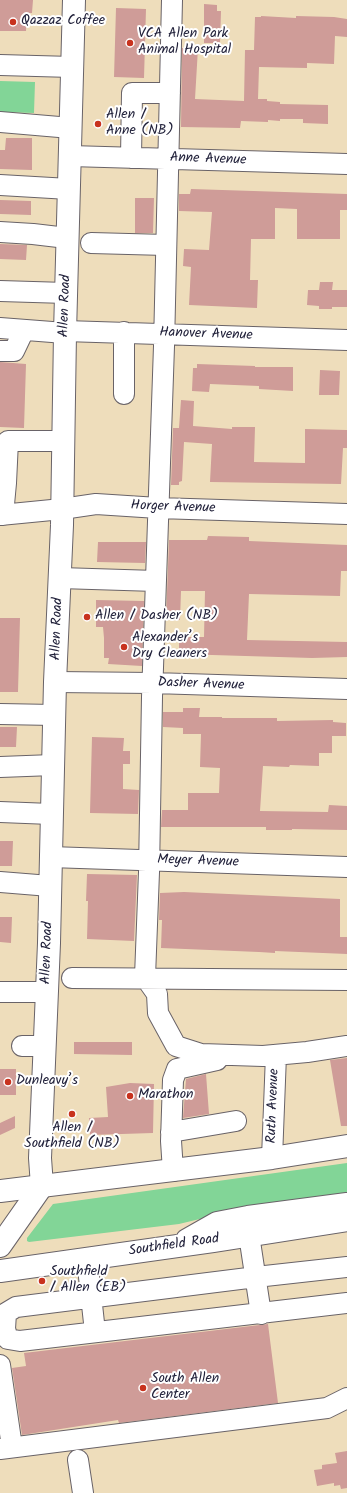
<!DOCTYPE html>
<meta charset="utf-8">
<style>
body{margin:0}
canvas{display:block;background:#edb}
</style>
<canvas width="347" height="1493"></canvas>
<script>
const ctx = document.querySelector('canvas').getContext('2d');
ctx.lineJoin = 'round';
function paint(path, color) { ctx.fillStyle = color; ctx.fill(path, 'evenodd'); }
const shape = rows => new Path2D(rows.map(r => 'M' + r).join(''));
function trace(path, color, width, dash) { ctx.strokeStyle = color; ctx.lineWidth = width; ctx.lineCap = dash ? 'butt' : 'round'; ctx.setLineDash(dash || []); ctx.stroke(path); }
function label(font, color, halo, rows, align = 'center') {
  ctx.font = font + ' Kalam,sans-serif'; ctx.lineWidth = 4; ctx.setLineDash([]); ctx.textBaseline = 'middle'; ctx.strokeStyle = halo; ctx.fillStyle = color; for (const [text, x, y, turn = 0] of rows) {
    ctx.save(); ctx.translate(x, y); ctx.rotate((+turn || 0) * Math.PI / 180); ctx.textAlign = isNaN(turn) ? turn : align; if (halo) ctx.strokeText(text, 0, 0); ctx.fillText(text, 0, 0); ctx.restore();
  }
}
paint(shape([
 [0,81,35,82,34,113,0,112],
 [347,1163,347,1196,229,1212,179,1224,29,1242,27,1241,27,1238,53,1204]
]), '#82d597');
paint(shape([
 [0,0,33,0,32,13,27,13,26,31,0,31],
 [204,4,217,5,217,11,221,11,220,43,204,43],
 [116,8,146,9,144,78,114,77],
 [261,16,296,18,296,16,334,17,347,19,347,37,335,36,334,64,307,63,307,68,259,67,258,99,267,99,267,101,280,102,280,104,328,105,328,124,303,123,303,119,280,119,280,121,268,120,268,122,241,121,240,128,181,127,182,48,198,48,195,99,244,101,245,50,254,50,255,17,261,17],
 [6,138,32,138,32,170,0,169,0,150,5,150],
 [191,189,347,194,347,210,340,210,340,239,297,239,297,209,275,208,275,239,251,239,250,280,258,280,257,308,189,305,191,267,183,266,184,249,209,250,212,212,179,211,179,194,190,194],
 [135,198,154,198,153,233,135,233],
 [0,200,31,201,31,215,0,214],
 [0,244,27,245,26,260,0,259],
 [320,282,333,282,332,290,347,290,347,307,332,307,332,309,319,309,319,306,307,305,308,290,319,290],
 [0,362,26,364,24,428,0,427],
 [197,364,255,366,255,367,293,367,293,391,259,389,259,386,210,384,209,392,192,391,193,368,197,368],
 [320,370,340,371,339,395,319,395],
 [181,400,194,401,193,426,232,429,232,427,255,427,254,462,305,463,305,429,347,430,347,448,343,448,341,484,210,482,212,444,184,442,182,481,179,482,179,485,171,485,173,428,179,428],
 [208,536,249,537,249,541,347,545,347,571,341,571,340,596,249,594,247,640,347,642,347,657,312,658,179,654,179,637,204,637,205,591,181,591,180,620,166,620,169,540,207,540],
 [98,542,146,542,145,563,97,562],
 [96,600,144,601,142,666,108,664,109,658,104,658,104,638,103,627,96,627],
 [0,618,20,618,18,692,0,692],
 [183,708,200,708,199,717,222,717,222,718,277,718,277,721,333,720,333,722,346,723,346,736,332,736,332,753,319,753,319,766,290,765,289,767,263,766,260,811,328,812,329,805,347,806,347,830,292,829,292,830,266,830,266,827,161,827,162,810,188,810,188,793,219,793,220,768,200,767,201,734,183,734,183,728,163,727,163,712,183,712],
 [0,727,17,727,16,747,0,747],
 [92,737,124,738,123,751,130,751,130,764,123,764,123,789,139,790,138,814,90,813],
 [0,841,13,841,12,866,0,866],
 [87,874,137,875,134,941,87,939,88,901,86,901],
 [184,892,340,899,340,937,347,937,347,954,275,951,275,953,259,952,161,948,162,920,159,920,160,893],
 [0,917,12,917,11,943,0,942],
 [74,1042,132,1042,132,1055,74,1054],
 [347,1058,347,1126,341,1126,330,1060],
 [0,1069,16,1069,16,1095,0,1095],
 [206,1074,209,1114,183,1118,186,1079],
 [130,1083,154,1084,153,1133,90,1135,89,1118,108,1117,106,1087],
 [15,1116,15,1128,0,1135,0,1123],
 [268,1324,278,1403,119,1423,118,1420,22,1435,12,1368,26,1366,24,1353],
 [347,1451,347,1488,341,1489,340,1485,334,1486,334,1483,317,1486,314,1470,322,1469,322,1465,337,1463,335,1453]
]), '#cf9c98');
const minor = shape([
 [172,0,164,346,152,697,149,872,145,977,157,994,158,1013,176,1046,201,1054,263,1056,307,1052,347,1046],
 [0,65,72,67],
 [0,122,71,128],
 [70,156,347,164],
 [131,158,132,93,170,93],
 [0,185,69,189],
 [0,232,33,234,67,238],
 [91,243,166,245],
 [0,291,66,293],
 [0,328,65,333],
 [65,331,347,340],
 [0,351,14,351,24,330],
 [124,394,124,332],
 [0,483,6,483,3,515],
 [6,483,8,441,63,441],
 [0,515,62,509,96,504,158,508,347,514],
 [60,578,156,581],
 [55,682,153,683,347,689],
 [0,714,54,715],
 [0,767,53,765],
 [0,812,51,814],
 [50,857,347,867],
 [0,882,50,886],
 [72,978,347,980],
 [0,992,46,992],
 [22,1046,45,1046],
 [171,1132,236,1121],
 [272,1158,276,1055],
 [173,1171,171,1141,173,1080,177,1069,217,1060],
 [249,1235,261,1314],
 [87,1259,95,1332],
 [347,1267,256,1277,16,1307,6,1313,5,1329,8,1339,20,1341,347,1303],
 [0,1365,12,1447],
 [0,1449,327,1408,347,1398],
 [78,1460,83,1493]
]);
const major = shape([
 [0,1246,42,1186,40,1158,49,943,55,682,62,525,65,333,74,0]
]);
const highway = shape([
 [0,1191,272,1158,347,1146],
 [187,1240,217,1223,248,1217,347,1204],
 [0,1271,213,1241,347,1220]
]);
trace(minor, '#696368', 22);
trace(major, '#696368', 24);
trace(highway, '#696368', 24);
trace(minor, '#fff', 20);
trace(major, '#fff', 22);
trace(highway, '#fff', 22);
for (const [x, y, r, color] of [
 [13,22,4,"#c8321e"],
 [130,43,4,"#c8321e"],
 [98,124,4,"#c8321e"],
 [87,617,4,"#c8321e"],
 [124,647,4,"#c8321e"],
 [8,1082,4,"#c8321e"],
 [130,1096,4,"#c8321e"],
 [72,1114,4,"#c8321e"],
 [42,1281,4,"#c8321e"],
 [143,1388,4,"#c8321e"]
]) { const dot = new Path2D(); dot.arc(x, y, r, 0, 2 * Math.PI); ctx.fillStyle = color; ctx.fill(dot); trace(dot, '#fff', 1.5); }
label('14px', '#22223b', '#fff', [
 ["Qazzaz Coffee",21,22],
 ["VCA Allen Park",138,35],
 ["Animal Hospital",138,51],
 ["Allen /",106,116],
 ["Anne (NB)",106,132],
 ["Allen / Dasher (NB)",95,617],
 ["Alexander’s",132,639],
 ["Dry Cleaners",132,655],
 ["Dunleavy’s",16,1082],
 ["Marathon",138,1096],
 ["Allen /",72,1129,"center"],
 ["Southfield (NB)",72,1145,"center"],
 ["Southfield",50,1273],
 ["/ Allen (EB)",50,1289],
 ["South Allen",151,1380],
 ["Center",151,1396]
], 'left');
label('14px', '#22223b', '#fff', [
 ["Anne Avenue",208,160,2],
 ["Allen Road",66,306,-88],
 ["Hanover Avenue",206,335,2],
 ["Horger Avenue",173,508,2],
 ["Allen Road",58,629,-88],
 ["Dasher Avenue",201,685,2],
 ["Meyer Avenue",198,862,2],
 ["Allen Road",48,953,-88],
 ["Ruth Avenue",274,1106,-88],
 ["Southfield Road",174,1246,-8]
]);
</script>
